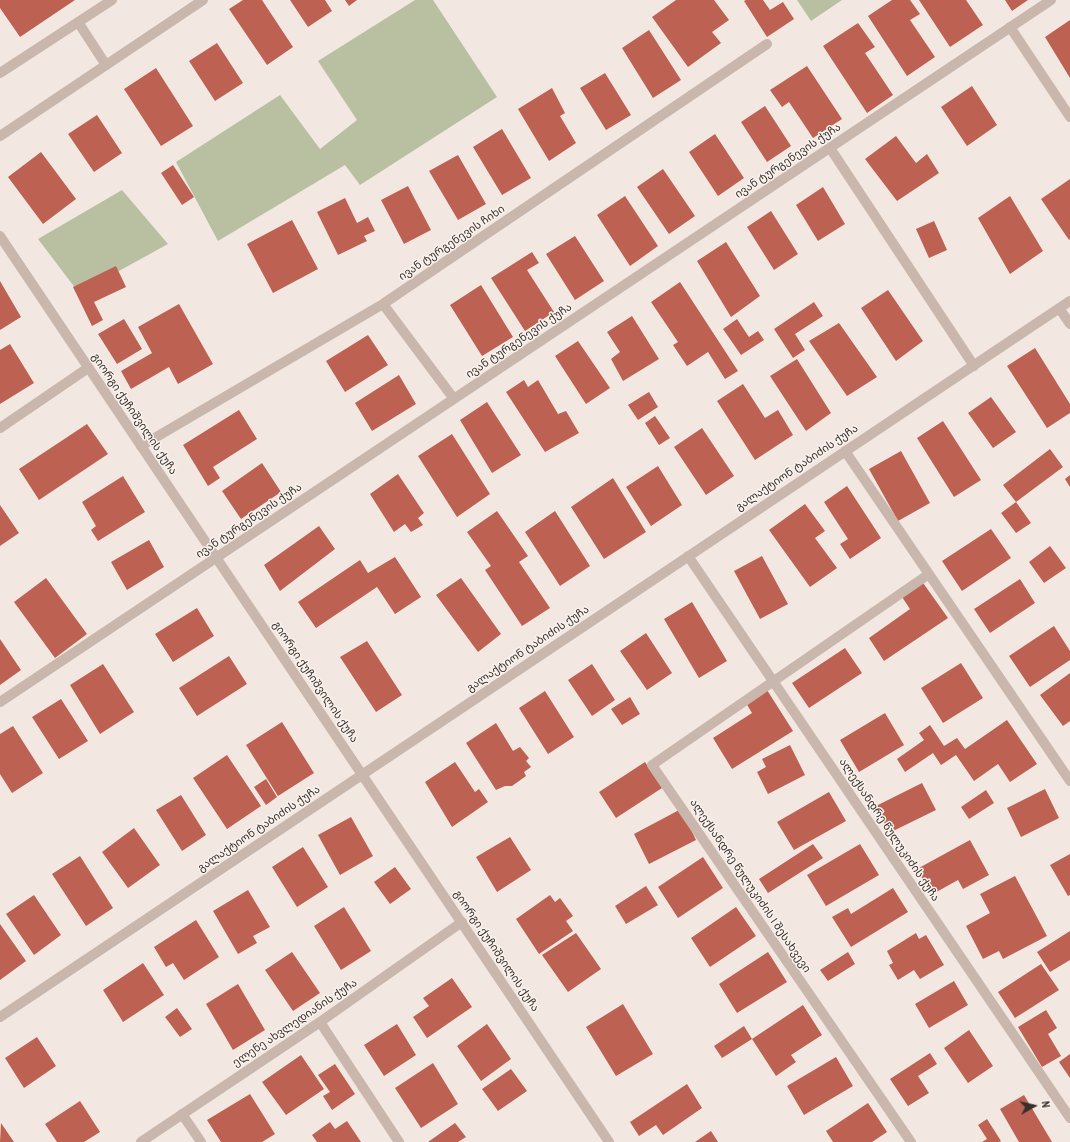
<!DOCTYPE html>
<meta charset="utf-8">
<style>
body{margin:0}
#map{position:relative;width:1070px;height:1142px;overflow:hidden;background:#f2e8e1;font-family:"Archivo Narrow",sans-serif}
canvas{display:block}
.north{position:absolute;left:1014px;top:1086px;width:40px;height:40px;-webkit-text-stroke:3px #f9f2ed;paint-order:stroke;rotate:82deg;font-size:11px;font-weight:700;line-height:16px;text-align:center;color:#382e2b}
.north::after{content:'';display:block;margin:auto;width:14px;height:18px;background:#382e2b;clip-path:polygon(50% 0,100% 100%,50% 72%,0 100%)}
</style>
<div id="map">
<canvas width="1070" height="1142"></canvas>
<div class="north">N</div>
</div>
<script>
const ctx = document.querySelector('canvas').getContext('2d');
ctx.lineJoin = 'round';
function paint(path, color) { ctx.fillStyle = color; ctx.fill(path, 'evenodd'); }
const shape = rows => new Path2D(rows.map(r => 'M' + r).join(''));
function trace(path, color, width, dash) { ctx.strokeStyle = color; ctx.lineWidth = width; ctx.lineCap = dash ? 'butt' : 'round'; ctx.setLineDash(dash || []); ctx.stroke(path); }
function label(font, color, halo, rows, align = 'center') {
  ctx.font = font + ' "Archivo Narrow","Noto Sans Georgian",sans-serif'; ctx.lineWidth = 3; ctx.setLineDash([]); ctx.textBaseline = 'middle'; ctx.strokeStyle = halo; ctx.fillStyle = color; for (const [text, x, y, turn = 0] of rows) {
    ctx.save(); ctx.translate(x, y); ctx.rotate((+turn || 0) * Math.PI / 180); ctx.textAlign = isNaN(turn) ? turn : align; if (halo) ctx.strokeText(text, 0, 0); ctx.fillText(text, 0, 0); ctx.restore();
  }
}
paint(shape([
 [415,0,433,0,497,97,360,185,345,165,218,241,176,162,280,95,320,149,357,120,318,61],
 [797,0,842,0,811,21],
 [122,190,168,244,79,293,38,239]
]), '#b9c0a1');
paint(shape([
 [0,0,75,0,20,37,0,8],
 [243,0,262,0,293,47,267,65,229,9],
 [290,0,325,0,332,11,308,27],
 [345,0,357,0,349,6],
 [676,0,714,0,729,20,712,32,721,43,688,67,652,17],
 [746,0,763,0,770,10,783,2,794,19,767,37,744,1],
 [892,0,910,0,920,14,910,20,935,57,907,76,868,16],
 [919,0,966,0,983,25,950,47],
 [1005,0,1028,0,1012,11],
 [1070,20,1070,78,1045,37],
 [858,23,875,47,865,53,893,95,867,113,823,46],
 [649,30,681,80,653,98,622,48],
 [217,43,243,83,215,101,189,61],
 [807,66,842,119,813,138,789,102,782,107,770,90],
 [156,68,193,126,161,146,124,89],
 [605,73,631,115,606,130,580,88],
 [972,86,997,125,967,146,941,107],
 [552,88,565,113,560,116,576,143,549,161,518,109],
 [765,106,791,146,767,162,741,122],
 [97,115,122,153,94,172,68,134],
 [502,129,531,178,502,195,473,147],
 [715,134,744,178,718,196,689,152],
 [896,136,916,163,927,154,939,173,897,201,865,159],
 [41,152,76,199,43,224,8,177],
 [458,155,486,204,458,220,429,171],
 [173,165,194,197,182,205,161,173],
 [663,169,695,216,669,234,637,187],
 [1070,179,1070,239,1069,240,1041,199],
 [408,186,431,230,404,244,381,200],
 [823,187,845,224,818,241,796,205],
 [625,196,658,246,630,266,597,215],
 [1010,196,1043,251,1010,274,978,218],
 [345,198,357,223,368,217,375,231,364,236,367,241,338,255,317,212],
 [771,211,798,254,774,270,747,227],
 [292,220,318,269,273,293,247,244],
 [934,221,947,250,929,258,916,229],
 [575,236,604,281,575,300,546,254],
 [726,242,760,296,731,317,697,261],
 [532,252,539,263,527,270,554,312,525,331,491,278],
 [116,266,126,287,94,302,103,320,92,326,73,287],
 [0,281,21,317,0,330],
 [680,282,738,371,725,379,708,352,687,366,673,345,678,342,651,302],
 [481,285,513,337,482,356,450,305],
 [888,290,923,341,896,361,861,308],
 [814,302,823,316,795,334,805,350,793,358,774,329],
 [179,304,213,364,178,384,169,367,131,389,121,371,152,353,138,327],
 [632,316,659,359,623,381,611,359,620,352,607,332],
 [124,319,142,349,117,364,98,334],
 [737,319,749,337,758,331,764,340,741,355,723,329],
 [839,323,877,377,847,396,809,341],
 [368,335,388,365,345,392,326,361],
 [578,341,610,388,586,404,555,356],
 [10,344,34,383,0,404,0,350],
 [1035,348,1070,404,1070,413,1047,428,1007,366],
 [797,359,831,413,806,431,770,376],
 [399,375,416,404,372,431,355,403],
 [524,380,528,387,538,380,558,414,566,411,579,433,545,452,506,392],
 [743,384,765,418,778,410,793,435,755,460,717,401],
 [649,392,658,407,638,420,628,405],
 [991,397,1016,432,993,448,968,413],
 [487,402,521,455,492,473,460,420],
 [239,410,257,439,213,467,220,478,208,486,183,445],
 [655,416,670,438,659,445,645,423],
 [943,421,981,480,954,497,917,438],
 [87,424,108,454,39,500,19,469],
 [702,428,734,476,706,495,674,447],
 [452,434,490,494,457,517,418,456],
 [1050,449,1063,467,1016,502,1003,485],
 [901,451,930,503,898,521,869,469],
 [262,463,281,492,241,519,222,491],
 [658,466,682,505,651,526,626,487],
 [398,474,424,513,418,518,423,525,411,532,405,524,394,532,370,494],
 [1070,475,1070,487,1065,479],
 [123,476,145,512,98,541,91,530,96,526,82,502],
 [613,478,646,532,604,559,571,507],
 [847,486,881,538,850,559,840,544,848,539,824,502],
 [1016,502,1031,523,1016,533,1001,513],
 [805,504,825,531,815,538,837,568,810,587,769,530],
 [0,505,19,533,0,546],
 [497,511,528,556,519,562,550,608,522,626,485,570,491,566,467,532],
 [555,511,590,566,560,586,525,532],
 [319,526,335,549,280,591,264,565],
 [991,529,1011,558,962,591,942,561],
 [149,540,164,567,127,590,111,562],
 [1050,546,1066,568,1044,583,1029,562],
 [762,556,788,604,760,619,734,571],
 [395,557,421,597,395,614,377,587,316,628,298,602,360,560,368,573],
 [46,578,87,634,55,658,14,602],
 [461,578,501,634,478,652,436,595],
 [1020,579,1035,603,990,633,974,609],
 [921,580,948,618,884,661,869,638,910,609,900,594],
 [692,602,727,661,699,678,664,619],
 [197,608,214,636,173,662,155,634],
 [1054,626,1070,651,1070,660,1030,687,1009,656],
 [646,633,672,673,647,690,620,651],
 [0,639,21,670,0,685],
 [367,641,402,695,376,712,340,657],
 [845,648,862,673,809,708,792,683],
 [229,656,247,684,197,716,179,688],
 [961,663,983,698,943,723,921,688],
 [103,664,134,712,100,734,70,685],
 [592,664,615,700,592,716,568,680],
 [1070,673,1070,721,1063,726,1040,695],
 [767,690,793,731,732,769,713,738,752,713,746,703],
 [545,691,574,737,548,754,519,708],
 [630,697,640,714,622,725,611,709],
 [61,699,88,741,59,759,32,717],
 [885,713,904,745,859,772,840,740],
 [1007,720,1037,764,1010,782,998,764,974,781,956,755,941,765,933,753,905,772,897,759,924,740,919,733,930,725,944,746,957,738,965,749],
 [282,722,314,773,278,796,246,745],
 [496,723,513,751,520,747,529,758,526,761,531,767,524,772,526,776,512,786,505,786,496,790,466,743],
 [13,726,43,773,12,793,0,774,0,734],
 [790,745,805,775,768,794,757,772,766,767,762,759],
 [227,755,261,806,227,829,193,778],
 [455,762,475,792,479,789,488,802,452,827,425,782],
 [645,762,662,788,616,818,599,792],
 [266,779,277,797,266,805,254,787],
 [922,783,936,810,889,833,876,806],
 [1045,789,1059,818,1021,837,1007,808],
 [986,790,994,803,969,819,961,807],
 [829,792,846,821,794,850,777,822],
 [181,795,206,835,182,851,156,810],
 [681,809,696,840,649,864,634,834],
 [351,817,373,856,340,875,318,835],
 [134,828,160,865,128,888,102,852],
 [510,837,531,870,497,892,476,857],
 [970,840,989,875,963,889,958,880,931,895,917,869],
 [813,844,823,858,768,893,759,879],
 [860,844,879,875,826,906,807,875],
 [303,847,328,887,297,907,272,867],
 [1070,854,1070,895,1068,896,1050,865],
 [80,856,113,908,86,926,52,874],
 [703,857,723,888,678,918,658,887],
 [395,867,411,889,390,904,374,882],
 [1015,876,1047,936,1003,959,999,951,983,959,966,926,990,913,980,894],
 [646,886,658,905,626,924,615,906],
 [893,888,908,912,851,947,832,917,848,908,851,914],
 [248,890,270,927,253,936,257,943,238,954,213,911],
 [34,895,61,935,34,955,6,914],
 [550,895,555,902,560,898,573,916,566,921,573,931,539,954,516,919],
 [344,907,371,951,341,970,314,926],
 [736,907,756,936,710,967,691,938],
 [196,920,219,957,184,980,173,963,166,967,154,947],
 [0,924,26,961,0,980],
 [1070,931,1070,960,1050,972,1037,952],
 [576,933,601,969,568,992,542,955],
 [916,933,919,939,926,935,944,965,920,979,914,970,898,980,889,965,893,963,887,951],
 [292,952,320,993,293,1011,265,970],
 [768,952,787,982,737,1013,719,984],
 [848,952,855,964,828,981,820,970],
 [143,963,164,995,123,1022,103,990],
 [1041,964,1059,990,1015,1018,998,992],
 [452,978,472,1007,427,1038,413,1017,429,1006,423,998],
 [954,981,968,1005,929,1028,915,1004],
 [238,984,265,1030,233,1050,206,1004],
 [623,1004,653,1054,616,1076,586,1027],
 [803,1005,822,1035,791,1055,796,1062,776,1076,752,1039],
 [177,1008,192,1029,180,1037,165,1017],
 [1046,1010,1057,1028,1048,1034,1061,1056,1042,1067,1018,1027],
 [397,1024,416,1055,384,1076,364,1045],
 [487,1024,511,1059,481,1081,457,1046],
 [744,1026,752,1039,722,1058,714,1046],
 [969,1030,993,1066,968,1083,944,1048],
 [37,1037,56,1066,24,1088,5,1058],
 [930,1053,937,1064,918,1076,929,1093,908,1106,890,1079],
 [1070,1054,1070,1078,1059,1062],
 [301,1055,324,1089,286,1115,262,1082],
 [836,1057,853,1086,804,1115,787,1086],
 [433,1063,458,1104,421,1128,395,1088],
 [335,1064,355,1094,332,1110,323,1096,330,1092,318,1075],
 [511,1069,527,1091,498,1111,482,1089],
 [687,1084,702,1108,663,1135,656,1125,639,1136,630,1122],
 [250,1094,275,1134,262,1142,221,1142,207,1120],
 [1024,1095,1052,1142,1019,1142,1000,1109],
 [80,1101,100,1132,84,1142,57,1142,45,1124],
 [868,1103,887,1132,872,1142,833,1142,826,1131],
 [987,1119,1001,1141,999,1142,982,1142,987,1139,978,1125],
 [347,1121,361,1142,317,1142,312,1135,330,1122,335,1129],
 [1,1123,14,1142,0,1142],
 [455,1123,466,1137,458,1142,428,1142],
 [711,1131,718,1142,695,1142]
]), '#bd6153');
trace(shape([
 [78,22,106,65],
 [0,73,112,0]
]), '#c9b7ad', 10);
trace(shape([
 [1010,27,1070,117],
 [0,136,203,0],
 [830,148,974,366],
 [383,304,454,399],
 [1059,308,1070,324],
 [0,428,88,368],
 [141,446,383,304,767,44],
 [845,451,1070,781],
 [688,556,1070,1118],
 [0,702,1051,0],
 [0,1017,1070,301],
 [320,1022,399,1142],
 [182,1114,201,1142],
 [141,1142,320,1022,462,922],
 [911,1142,652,765,929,574]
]), '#c9b7ad', 10);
trace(shape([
 [0,236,609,1142]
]), '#c9b7ad', 10);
label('11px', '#382e2b', '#f9f2ed', [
 ["ივან ტურგენევის ქუჩა",788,161,-34],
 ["ივან ტურგენევის ჩიხი",452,243,-34],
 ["ივან ტურგენევის ქუჩა",519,341,-34],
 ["გიორგი ქუჩიშვილის ქუჩა",134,414,56],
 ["გალაქტიონ ტაბიძის ქუჩა",797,468,-34],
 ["ივან ტურგენევის ქუჩა",249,521,-34],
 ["გალაქტიონ ტაბიძის ქუჩა",528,649,-34],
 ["გიორგი ქუჩიშვილის ქუჩა",315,682,56],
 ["გალაქტიონ ტაბიძის ქუჩა",259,829,-34],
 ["ალექსანდრე წულუკიძის ქუჩა",889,830,56],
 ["ალექსანდრე წულუკიძის I შესახვევი",750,886,56],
 ["გიორგი ქუჩიშვილის ქუჩა",496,951,56],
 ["ელენე ახვლედიანის ქუჩა",295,1023,-34]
]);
</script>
